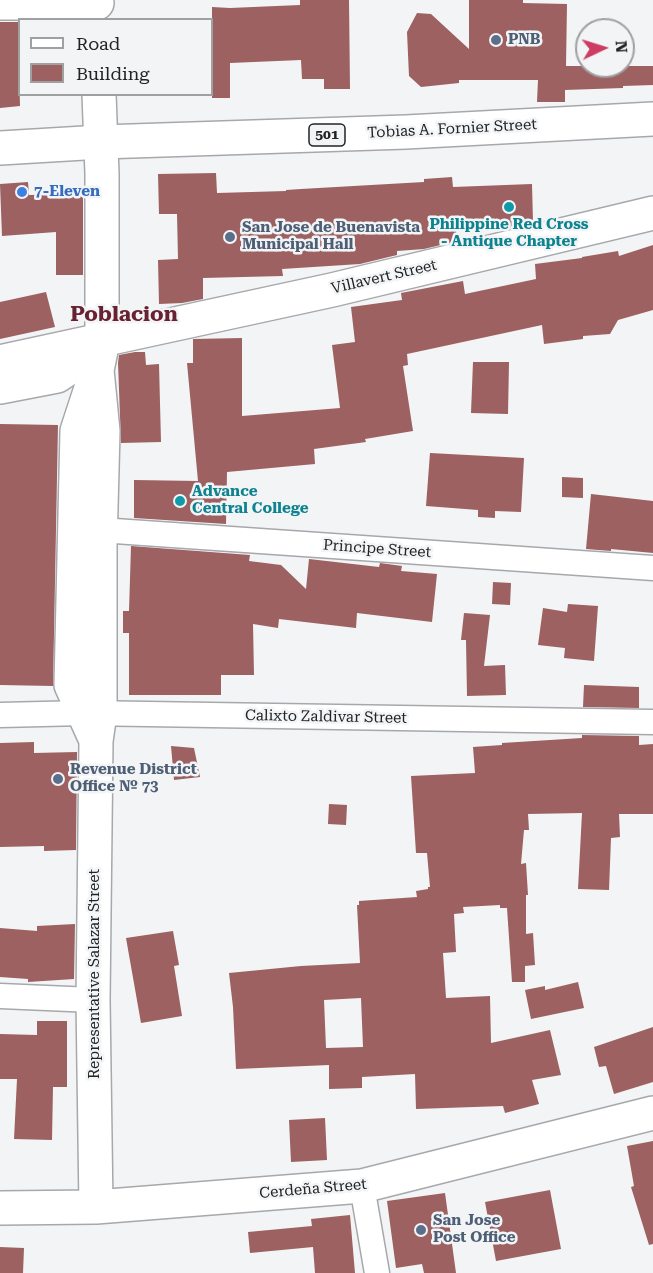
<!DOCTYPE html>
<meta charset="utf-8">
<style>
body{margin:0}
#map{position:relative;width:653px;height:1273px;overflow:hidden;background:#f2f4f6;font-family:"Roboto Serif",serif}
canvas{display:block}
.legend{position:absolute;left:18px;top:18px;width:195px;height:78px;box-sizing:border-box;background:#f2f4f6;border:2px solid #9fa0a2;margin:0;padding:8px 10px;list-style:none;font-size:18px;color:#222324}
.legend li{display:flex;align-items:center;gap:12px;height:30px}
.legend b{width:30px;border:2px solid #9fa0a2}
.north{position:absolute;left:575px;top:18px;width:60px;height:60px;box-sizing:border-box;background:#f2f4f6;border:2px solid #9fa0a2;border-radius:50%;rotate:86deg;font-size:16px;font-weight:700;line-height:24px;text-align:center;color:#222324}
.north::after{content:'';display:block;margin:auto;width:21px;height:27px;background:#cc3d61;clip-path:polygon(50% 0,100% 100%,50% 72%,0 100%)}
</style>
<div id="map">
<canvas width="653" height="1273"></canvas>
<ul class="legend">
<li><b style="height:8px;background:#fff"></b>Road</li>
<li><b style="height:16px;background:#9c6160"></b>Building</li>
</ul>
<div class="north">N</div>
</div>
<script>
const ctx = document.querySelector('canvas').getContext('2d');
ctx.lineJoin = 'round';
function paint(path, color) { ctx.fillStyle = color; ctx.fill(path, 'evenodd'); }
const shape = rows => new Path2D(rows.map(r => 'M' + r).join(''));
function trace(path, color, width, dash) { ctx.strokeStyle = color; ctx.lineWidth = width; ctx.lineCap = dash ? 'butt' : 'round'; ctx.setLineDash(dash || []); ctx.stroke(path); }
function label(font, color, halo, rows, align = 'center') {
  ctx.font = font + ' "Roboto Serif",serif'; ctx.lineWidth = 5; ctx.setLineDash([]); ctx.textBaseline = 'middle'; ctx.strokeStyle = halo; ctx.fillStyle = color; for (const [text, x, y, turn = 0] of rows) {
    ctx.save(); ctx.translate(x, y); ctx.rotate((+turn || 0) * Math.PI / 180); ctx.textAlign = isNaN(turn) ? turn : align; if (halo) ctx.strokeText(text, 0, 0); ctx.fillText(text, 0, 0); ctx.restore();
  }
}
paint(shape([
 [300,0,349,0,350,89,324,89,324,79,302,79,301,60,230,63,230,98,212,98,212,7,230,8,300,5],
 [469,0,523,0,523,3,567,4,566,66,653,66,653,85,623,86,623,88,565,90,565,102,537,102,538,80,459,80,459,83,421,87,409,76,407,32,417,13,431,14,469,49],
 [0,22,18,22,20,106,0,108],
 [216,173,217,193,286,191,286,190,301,189,424,182,424,179,452,177,453,187,532,184,533,222,510,228,456,230,457,241,424,249,397,251,397,255,360,264,282,269,283,276,203,278,203,299,182,303,159,304,158,260,178,259,177,214,159,214,158,174],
 [28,182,29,195,83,194,83,275,56,275,56,232,2,236,0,184],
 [653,245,653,310,618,320,610,334,583,336,583,339,544,344,542,325,407,354,408,365,403,366,413,431,365,439,366,442,314,449,315,464,227,472,226,524,134,518,134,480,198,481,187,363,193,363,193,339,242,338,242,416,340,408,332,345,355,342,351,307,402,300,401,293,463,281,465,294,536,279,535,264,582,258,582,257,618,251,619,256],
 [46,292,55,327,0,339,0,302],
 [135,352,145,352,146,365,159,364,161,442,121,443,118,363,119,355],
 [473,362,509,362,508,414,471,413],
 [0,424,58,425,53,686,0,685],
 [430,453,524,458,521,512,495,511,495,518,478,517,478,510,426,506],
 [562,477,583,478,583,498,562,497],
 [591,494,653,501,653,553,611,549,611,551,586,549],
 [131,546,250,555,249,561,281,565,306,589,309,559,379,567,380,563,402,566,401,571,437,574,432,622,357,613,356,628,279,619,278,628,253,624,254,675,221,675,221,695,129,695,129,633,123,633,123,611,129,611],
 [493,582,511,583,510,605,492,604],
 [568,604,598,606,594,661,564,658,565,648,538,645,543,608,567,612],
 [464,613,490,615,484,666,505,665,506,695,467,696,466,640,461,640],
 [584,685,639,687,639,708,583,707],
 [582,735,639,736,639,745,653,744,653,814,619,814,620,837,611,838,609,890,578,889,582,813,528,814,529,830,524,830,521,864,526,863,528,895,526,895,526,934,533,933,535,965,525,966,525,982,512,982,507,908,500,908,500,905,463,907,464,913,454,914,456,952,443,953,446,998,490,996,491,1043,550,1030,561,1075,532,1080,539,1104,505,1113,503,1106,416,1109,415,1074,362,1077,362,1088,329,1089,329,1065,236,1069,233,1007,229,973,301,966,360,963,357,905,359,905,359,901,417,897,416,891,428,889,428,887,430,887,427,853,416,853,411,776,475,773,473,747,502,745,502,743,582,738],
 [361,998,363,1047,326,1048,324,1000],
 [34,742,34,753,77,752,76,850,44,851,44,846,0,847,0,743],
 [171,746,194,748,200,777,174,780],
 [329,804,347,805,346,825,328,824],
 [75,924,74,979,28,982,28,979,0,977,0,928,37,931,37,926],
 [173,931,179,965,174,966,182,1016,141,1023,126,938],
 [578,982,584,1008,531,1019,525,990,545,986,545,990],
 [37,1021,67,1021,67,1087,53,1087,52,1140,14,1139,17,1079,0,1079,0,1034,37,1035],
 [653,1027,653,1082,614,1094,606,1066,599,1067,594,1047],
 [325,1118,327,1160,291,1162,289,1120],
 [653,1141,653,1244,649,1245,631,1187,634,1186,627,1146],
 [550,1190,561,1249,496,1261,485,1202],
 [445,1193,456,1273,424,1273,422,1264,396,1268,387,1201],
 [350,1215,355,1273,315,1273,313,1247,250,1253,248,1232,312,1226,311,1219],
 [0,1247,24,1248,23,1273,0,1273]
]), '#9c6160');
const street = shape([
 [100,530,653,568],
 [0,715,84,713,653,722],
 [0,996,93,1000],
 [362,1186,377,1273]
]);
const secondary = shape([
 [0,3,97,3],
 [95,738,71,685,77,431,97,370,102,346,102,174,99,94],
 [96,1207,93,1000,96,741,100,713,100,545,103,431,97,370],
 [0,1208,96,1207,362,1186,653,1113]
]);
const primary = shape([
 [0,148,101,142,406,132,653,119],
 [0,362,332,290,653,213],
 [0,387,57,376,103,345]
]);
trace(street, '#a7a8ab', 27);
trace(secondary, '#a7a8ab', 36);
trace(primary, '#a7a8ab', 36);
trace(street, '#fff', 24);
trace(secondary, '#fff', 33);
trace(primary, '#fff', 33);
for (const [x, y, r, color] of [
 [496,40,6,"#5c6f8a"],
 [22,192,6,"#3f7fe0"],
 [509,207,6,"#0f9aa8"],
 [230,237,6,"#5c6f8a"],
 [180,501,6,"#0f9aa8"],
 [58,779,6,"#5c6f8a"],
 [421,1230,6,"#5c6f8a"]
]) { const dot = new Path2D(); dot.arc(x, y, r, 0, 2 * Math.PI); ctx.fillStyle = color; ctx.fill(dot); trace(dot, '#f2f4f6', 2); }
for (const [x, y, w] of [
 [327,135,36]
]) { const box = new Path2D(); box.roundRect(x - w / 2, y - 11, w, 22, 4.5); ctx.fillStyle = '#f2f4f6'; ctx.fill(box); trace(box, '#222324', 1.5); }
label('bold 14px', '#222324', null, [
 ["501",327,135]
]);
label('bold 15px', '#4e5e75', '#f2f4f6', [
 ["PNB",508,40],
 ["San Jose de Buenavista",242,228],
 ["Municipal Hall",242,245],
 ["Revenue District",70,770],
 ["Office № 73",70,787],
 ["San Jose",433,1221],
 ["Post Office",433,1238]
], 'left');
label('15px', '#222324', '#f2f4f6', [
 ["Tobias A. Fornier Street",452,129,-3],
 ["Villavert Street",384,277,-13],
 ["Principe Street",377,549,4],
 ["Calixto Zaldivar Street",326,717,1],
 ["Representative Salazar Street",95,974,-90],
 ["Cerdeña Street",313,1189,-5]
]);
label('bold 15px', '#366cbe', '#f2f4f6', [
 ["7-Eleven",34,192]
], 'left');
label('bold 15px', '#0d838f', '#f2f4f6', [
 ["Philippine Red Cross",509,225],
 ["- Antique Chapter",509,242],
 ["Advance",192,492,"left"],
 ["Central College",192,509,"left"]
]);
label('bold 21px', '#672131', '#f2f4f6', [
 ["Poblacion",124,315]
]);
</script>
